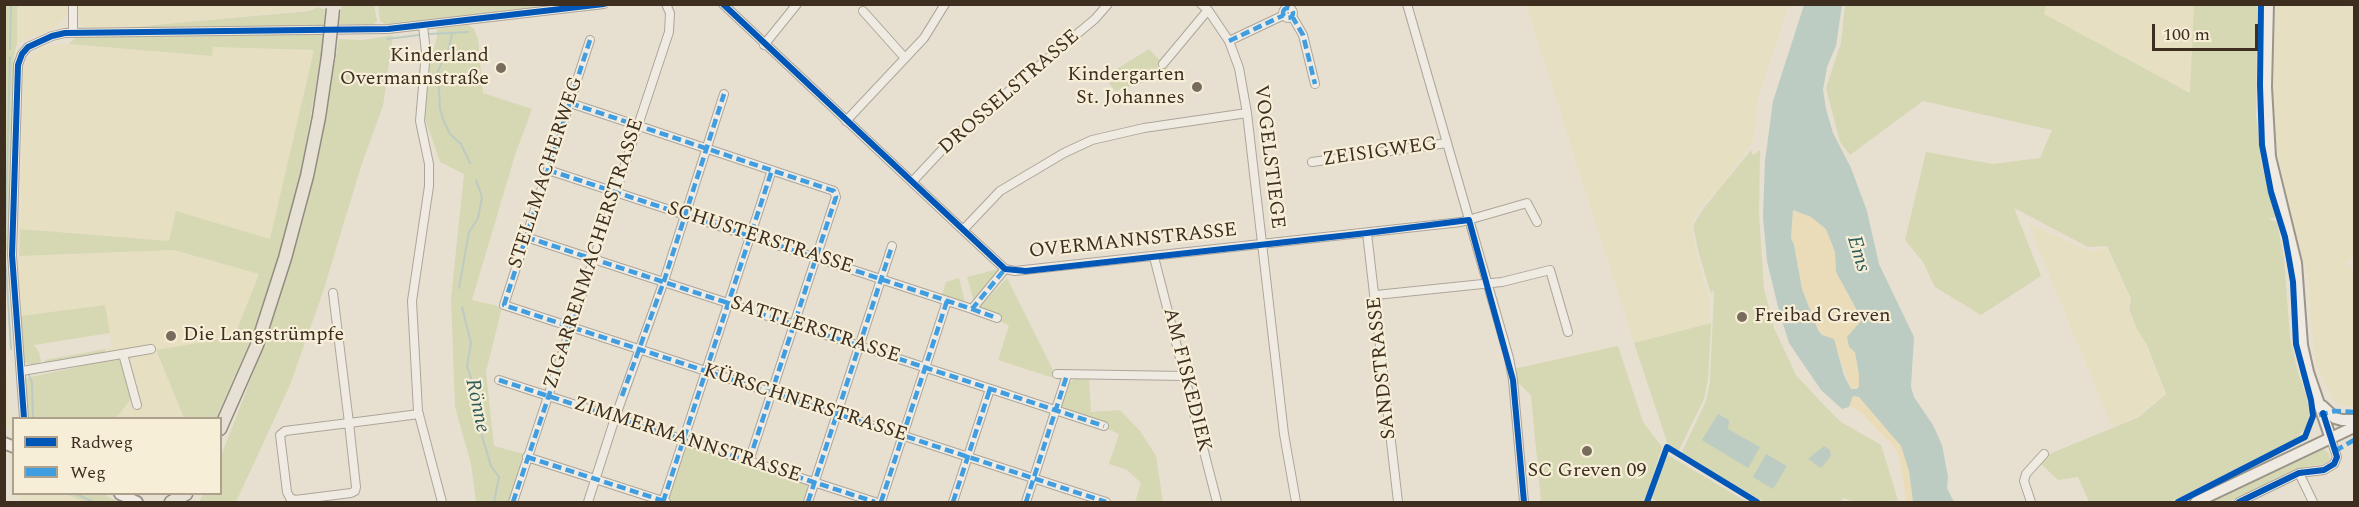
<!DOCTYPE html>
<meta charset="utf-8">
<style>
body{margin:0}
#map{position:relative;width:2359px;height:507px;overflow:hidden;background:#e7e0d1;font-family:Spectral,serif}
canvas{display:block}
.frame{position:absolute;inset:0;border:6px solid #3d2e20;pointer-events:none}
.legend{position:absolute;left:12px;top:417px;width:210px;height:78px;box-sizing:border-box;background:#f7eed8;border:2px solid #ada18e;margin:0;padding:8px 10px;list-style:none;font-size:18px;color:#3d2e20}
.legend li{display:flex;align-items:center;gap:12px;height:30px}
.legend b{width:30px;border:2px solid #ada18e}
.scale{position:absolute;left:2152px;top:24px;width:106px;height:27px;box-sizing:border-box;border:3px solid #3d2e20;border-top:0;padding-left:8px;font-size:18px;line-height:21px;white-space:nowrap;color:#3d2e20;-webkit-text-stroke:4px #f7eed8;paint-order:stroke}
</style>
<div id="map">
<canvas width="2359" height="507"></canvas>
<div class="frame"></div>
<ul class="legend">
<li><b style="height:8px;background:#0057b8"></b>Radweg</li>
<li><b style="height:8px;background:#3f9de0"></b>Weg</li>
</ul>
<div class="scale">100 m</div>
</div>
<script>
const ctx = document.querySelector('canvas').getContext('2d');
ctx.lineJoin = 'round';
function paint(path, color) { ctx.fillStyle = color; ctx.fill(path, 'evenodd'); }
const shape = rows => new Path2D(rows.map(r => 'M' + r).join(''));
function trace(path, color, width, dash) { ctx.strokeStyle = color; ctx.lineWidth = width; ctx.lineCap = dash ? 'butt' : 'round'; ctx.setLineDash(dash || []); ctx.stroke(path); }
function label(font, color, halo, rows, align = 'center') {
  ctx.font = font + ' Spectral,serif'; ctx.lineWidth = 4.5; ctx.setLineDash([]); ctx.textBaseline = 'middle'; ctx.strokeStyle = halo; ctx.fillStyle = color; for (const [text, x, y, turn = 0] of rows) {
    ctx.save(); ctx.translate(x, y); ctx.rotate((+turn || 0) * Math.PI / 180); ctx.textAlign = isNaN(turn) ? turn : align; if (halo) ctx.strokeText(text, 0, 0); ctx.fillText(text, 0, 0); ctx.restore();
  }
}
paint(shape([
 [77,4,319,5,309,10,88,31,80,25],
 [17,5,69,5,69,10,66,17,54,29,17,43],
 [1526,5,1789,5,1758,98,1753,142,1719,188,1701,207,1691,225,1698,261,1709,296,1709,323,1634,343],
 [2046,5,2194,5,2191,93,2043,14],
 [2275,5,2344,5,2354,10,2354,254,2347,264,2354,270,2354,406,2342,406,2334,401,2319,373,2314,354,2308,276,2290,212,2273,132],
 [69,44,211,56,213,47,314,50,271,240,176,211,169,241,20,229,24,68,31,56,41,48,51,45],
 [2028,223,2089,251,2107,248,2130,299,2128,309,2146,345,2165,394,2138,416,2112,427],
 [174,250,259,274,234,337,156,351,184,418,116,418,132,398,115,359,105,354,105,349,112,347,104,305,20,316,19,256],
 [4,322,7,351,5,352,10,428,5,426],
 [18,494,66,494,84,502,19,502]
]), '#e6dfc2');
paint(shape([
 [6,5,17,5,17,43,14,57,8,250,5,251],
 [342,5,374,5,377,21,373,25,339,24],
 [378,5,378,4,558,5,385,24,380,21],
 [1845,5,2046,5,2044,14,2190,93,2194,5,2257,5,2256,114,2261,162,2276,217,2268,219,2277,222,2284,259,2290,338,2298,372,2307,398,2309,414,2307,426,2297,438,2170,502,2089,502,2078,477,2058,480,2040,463,2047,455,2139,417,2166,394,2147,345,2137,329,2129,309,2131,299,2107,246,2088,247,2014,208,2041,276,1981,315,1935,287,1923,262,1905,240,1926,152,1993,164,2040,158,2052,130,1923,101,1850,155,1840,142,1826,88,1841,43],
 [318,7,325,10,321,54,301,174,282,244,251,339,216,418,184,418,156,350,234,337,259,274,174,250,19,256,20,229,169,241,176,211,270,239,314,50,213,47,212,56,69,44,74,39,111,29,309,11],
 [468,25,474,29,478,39,483,93,532,109,515,155,472,300,502,307,486,372,494,446,524,454,509,502,476,502,471,464,455,407,451,299,464,174,440,162,423,113,428,69,437,37,437,29],
 [393,35,383,106,362,163,323,292,290,385,236,502,199,502,203,494,220,494,221,456,264,345,306,210,339,39,363,40],
 [1149,49,1173,74,1115,91,1104,77],
 [1751,150,1753,155,1760,150,1759,213,1764,289,1774,328,1796,375,1822,403,1841,422,1881,445,1898,500,1887,502,1854,502,1843,498,1841,502,1764,502,1681,454,1706,401,1710,382,1714,293,1713,290,1711,294,1699,254,1693,226,1703,209],
 [998,269,999,270,974,302,967,277],
 [959,278,965,302,942,295,946,282],
 [1007,278,1057,378,1064,379,1063,381,998,360,1009,325,999,321,1000,317,978,309],
 [105,305,110,333,34,345,39,352,41,361,36,365,28,364,24,361,20,316],
 [1711,323,1708,379,1704,399,1678,452,1667,442,1634,343],
 [1618,346,1643,422,1662,447,1646,497,1642,502,1541,502,1531,395,1515,380,1513,369],
 [105,349,105,354,45,363,45,360],
 [115,359,120,360,122,365,132,398,116,418,28,418,26,378],
 [1074,379,1089,379,1091,412,1120,410,1140,431,1156,456,1163,502,1135,502,1141,483,1127,470,1109,464,1119,434,1061,407,1068,384],
 [692,446,803,483,808,485,809,490,805,502,676,502,670,501,668,498,683,451,686,447],
 [2324,449,2329,453,2330,460,2323,464,2305,467,2285,474,2229,502,2212,502],
 [1668,455,1747,502,1657,502,1651,497],
 [66,494,103,494,118,502,84,502]
]), '#d6d7b3');
paint(shape([
 [1793,210,1811,217,1826,228,1835,252,1836,272,1859,314,1861,320,1855,352,1859,375,1859,386,1857,389,1850,387,1839,355,1818,330,1802,289,1794,245,1791,238],
 [1853,396,1861,398,1901,446,1909,471,1913,502,1906,502,1900,459,1895,448,1859,411,1849,407]
]), '#eadcb9');
paint(shape([
 [1804,5,1842,5,1836,46,1827,67,1823,90,1826,109,1833,133,1851,168,1867,211,1879,264,1914,337,1911,387,1914,397,1933,425,1942,445,1948,477,1947,488,1954,502,1913,502,1909,471,1901,446,1859,397,1853,396,1849,407,1842,409,1821,390,1789,343,1779,311,1767,261,1763,217,1765,161,1773,101],
 [1793,210,1811,217,1826,229,1835,252,1836,272,1859,314,1861,321,1847,337,1849,347,1855,352,1859,375,1859,386,1857,389,1851,389,1844,375,1834,339,1822,335,1818,330,1802,289,1794,245,1791,238],
 [1718,414,1729,420,1728,429,1760,447,1748,468,1702,440],
 [1824,446,1830,450,1831,456,1821,468,1808,459],
 [1766,454,1787,466,1773,489,1753,477]
]), '#bcccc2');
trace(shape([
 [430,34,468,32],
 [452,34,449,48,438,71,440,109,443,119,450,134,461,144,470,163],
 [387,39,419,35],
 [10,49,11,4],
 [5,252,10,57],
 [6,267,11,349],
 [459,288,469,232,478,218,482,197,476,180],
 [462,307,471,343,467,366,477,396,473,406,491,466,499,477,494,502],
 [29,375,32,383,33,418],
 [76,494,94,502]
]), '#bcccc2', 2);
const street = shape([
 [723,4,963,230,1005,269,1015,271,1461,222,1527,203,1537,222],
 [1201,4,1208,10,1229,41,1239,68,1247,113,1284,434,1296,502],
 [1407,4,1509,358,1513,380,1524,502],
 '1283 13a5 5 0 1 1 10 0a5 5 0 1 1-10 0Z',
 [863,11,905,58],
 [1292,16,1303,35,1315,84],
 [423,26,426,52,420,121,429,164,429,186,412,301,418,411,442,502],
 [73,33,73,4],
 [590,40,504,305,1106,502],
 [1229,41,1284,15],
 [764,45,797,4],
 [1163,64,1208,10],
 [570,103,834,191,836,197,749,461],
 [846,121,924,38,945,4],
 [1312,162,1447,143],
 [548,170,972,309,1005,269],
 [912,182,955,136,1095,19,1108,4],
 [963,230,1000,191,1064,153,1092,140,1144,128,1247,113],
 [1367,233,1398,502],
 [526,237,1104,426],
 [1154,257,1217,502],
 [333,293,349,423,356,487,355,491,351,493,295,500,290,498,287,492,280,435,285,431,349,423,419,414],
 [1376,295,1502,282,1550,270,1568,332],
 [972,309,997,318],
 [123,354,137,405],
 [22,371,151,349],
 [1057,374,1185,376],
 [499,380,875,502],
 [24,418,12,255,18,65,22,54,28,47,52,36,65,33,388,29,604,4],
 [527,457,666,502],
 [2299,473,2313,502],
 [513,502,669,32,670,13,666,4],
 [588,502,615,418,664,281,724,94],
 [663,502,772,170],
 [808,502,892,246],
 [881,502,947,301],
 [953,502,990,389],
 [1026,502,1067,375],
 [2031,502,2024,481,2026,474,2044,454],
 [2239,502,2299,473,2324,470,2334,464,2337,457,2331,439]
]);
const secondary = shape([
 [2268,4,2266,87,2270,157,2296,263,2302,345,2308,372,2331,439],
 [2322,406,2335,418,2342,420,2354,420],
 [4,443,14,447],
 [120,494,137,502],
 [2196,502,2354,427]
]);
const primary = shape([
 [220,429,257,345,285,258,307,176,319,117,328,56],
 [171,502,186,494]
]);
trace(street, '#ada599', 10);
trace(secondary, '#9c958a', 14);
trace(primary, '#928b80', 15);
trace(street, '#efebe3', 8);
trace(secondary, '#efebe3', 10);
trace(primary, '#e6e1d4', 12);
const primaryBridge = shape([
 [328,56,333,9]
]);
trace(primaryBridge, '#928b80', 15, []);
trace(primaryBridge, '#e6e1d4', 12);
trace(shape([
 '1283 13a5 5 0 1 1 10 0a5 5 0 1 1-10 0Z',
 [1292,16,1303,35,1315,84],
 [590,40,504,305,1106,502],
 [1229,41,1284,15],
 [570,103,834,191,836,197,749,461],
 [548,170,972,309,1005,269],
 [526,237,1104,426],
 [972,309,997,318],
 [499,380,875,502],
 [622,396,664,281,724,94],
 [2319,415,2335,411,2354,412],
 [2335,451,2354,440],
 [527,457,667,502],
 [513,502,579,306],
 [663,502,772,170],
 [808,502,892,246],
 [881,502,947,301],
 [953,502,990,389],
 [1026,502,1067,375]
]), '#3f9de0', 4.5, [9, 4.5]);
trace(shape([
 [723,4,1005,269,1026,271,1367,233,1469,220,1513,380,1524,502],
 [24,418,12,255,18,65,22,54,28,47,52,36,65,33,388,29,604,4],
 [1647,502,1667,447,1757,502],
 [2178,502,2305,437,2313,416,2311,400,2296,344,2293,282,2289,259,2285,237,2271,192,2262,145,2260,85,2261,4],
 [2239,502,2299,473,2324,470,2334,464,2337,457,2323,413]
]), '#0057b8', 6);
for (const [x, y, r, color] of [
 [501,68,6,"#786c5e"],
 [1197,87,6,"#786c5e"],
 [1742,317,6,"#786c5e"],
 [171,336,6,"#786c5e"],
 [1587,451,6,"#786c5e"]
]) { const dot = new Path2D(); dot.arc(x, y, r, 0, 2 * Math.PI); ctx.fillStyle = color; ctx.fill(dot); trace(dot, '#f7eed8', 2); }
label('20px', '#3d2e20', '#f7eed8', [
 ["Kinderland",489,57],
 ["Overmannstraße",489,80],
 ["Kindergarten",1185,76],
 ["St. Johannes",1185,99],
 ["Freibad Greven",1754,317,"left"],
 ["Die Langstrümpfe",183,336,"left"],
 ["SC Greven 09",1587,472,"center"]
], 'right');
label('20px', '#3d2e20', '#f7eed8', [
 ["DROSSELSTRASSE",1010,93,-41],
 ["ZEISIGWEG",1380,153,-8],
 ["VOGELSTIEGE",1268,157,83],
 ["STELLMACHERWEG",547,173,-72],
 ["SCHUSTERSTRASSE",760,239,18],
 ["OVERMANNSTRASSE",1133,242,-6],
 ["ZIGARRENMACHERSTRASSE",595,254,-72],
 ["SATTLERSTRASSE",815,331,18],
 ["SANDSTRASSE",1383,368,-96],
 ["AM FISKEDIEK",1186,380,76],
 ["KÜRSCHNERSTRASSE",805,404,18],
 ["ZIMMERMANNSTRASSE",687,441,18]
]);
label('italic 21px', '#2f5d5a', '#f7eed8', [
 ["Ems",1857,254,73],
 ["Rönne",476,406,78]
]);
</script>
